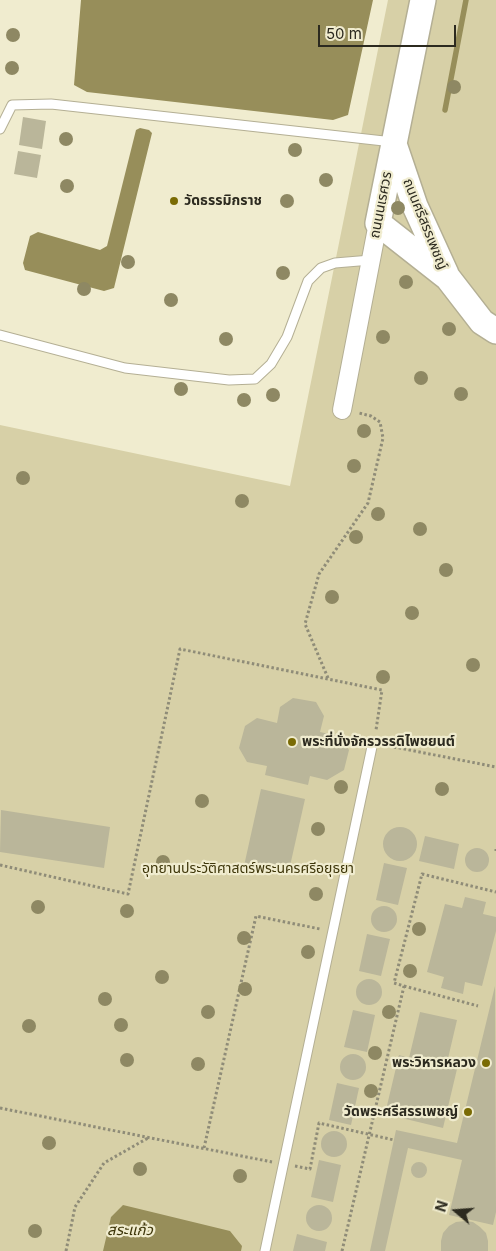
<!DOCTYPE html>
<meta charset="utf-8">
<style>
body{margin:0}
#map{position:relative;width:496px;height:1251px;overflow:hidden;background:#f0eccf;font-family:Inter,sans-serif}
canvas{display:block}
.north{position:absolute;left:431px;top:1186px;width:50px;height:50px;-webkit-text-stroke:4px #f0eccf;paint-order:stroke;rotate:288deg;font-size:14px;font-weight:700;line-height:20px;text-align:center;color:#2c2a1f}
.north::after{content:'';display:block;margin:auto;width:18px;height:22px;background:#2c2a1f;clip-path:polygon(50% 0,100% 100%,50% 72%,0 100%)}
.scale{position:absolute;left:318px;top:25px;width:138px;height:22px;box-sizing:border-box;border:2px solid #2c2a1f;border-top:0;padding-left:6px;font-size:15px;line-height:18px;white-space:nowrap;color:#2c2a1f;-webkit-text-stroke:4px #f0eccf;paint-order:stroke}
</style>
<div id="map">
<canvas width="496" height="1251"></canvas>
<div class="north">N</div>
<div class="scale">50 m</div>
</div>
<script>
const ctx = document.querySelector('canvas').getContext('2d');
ctx.lineJoin = 'round';
function paint(path, color) { ctx.fillStyle = color; ctx.fill(path, 'evenodd'); }
const shape = rows => new Path2D(rows.map(r => 'M' + r).join(''));
function trace(path, color, width, dash) { ctx.strokeStyle = color; ctx.lineWidth = width; ctx.lineCap = dash ? 'butt' : 'round'; ctx.setLineDash(dash || []); ctx.stroke(path); }
function label(font, color, halo, rows, align = 'center') {
  ctx.font = font + ' Inter,"Noto Sans Thai",sans-serif'; ctx.lineWidth = 4.5; ctx.setLineDash([]); ctx.textBaseline = 'middle'; ctx.strokeStyle = halo; ctx.fillStyle = color; for (const [text, x, y, turn = 0] of rows) {
    ctx.save(); ctx.translate(x, y); ctx.rotate((+turn || 0) * Math.PI / 180); ctx.textAlign = isNaN(turn) ? turn : align; if (halo) ctx.strokeText(text, 0, 0); ctx.fillText(text, 0, 0); ctx.restore();
  }
}
paint(shape([
 [388,0,496,0,496,1251,0,1251,0,425,290,486]
]), '#d7d0a7');
paint(shape([
 [81,0,373,0,348,115,333,120,87,92,74,85],
 [140,128,149,130,152,133,114,288,104,291,25,270,23,263,30,236,38,232,100,250,107,246,136,130],
 [123,1205,230,1231,242,1246,241,1251,103,1251,111,1217]
]), '#978e5a');
trace(shape([
 [445,110,466,0]
]), '#978e5a', 5.5);
paint(shape([
 [23,117,46,121,42,149,19,145],
 [18,151,41,155,37,178,14,174],
 [293,698,316,702,324,716,320,732,338,736,349,750,344,770,327,780,310,776,308,785,265,775,267,766,247,762,239,748,245,726,257,718,277,723,280,707],
 [261,789,305,799,288,875,244,866],
 [1,810,110,827,104,868,0,852],
 '383 844a17 17 0 1 1 34 0a17 17 0 1 1-34 0Z',
 [425,836,459,844,454,869,419,861],
 '465 860a12 12 0 1 1 24 0a12 12 0 1 1-24 0Z',
 [384,863,407,868,398,905,376,900],
 [465,897,486,902,483,914,496,917,496,931,482,986,465,982,463,994,441,988,444,977,427,972,445,904,462,908],
 '371 919a13 13 0 1 1 26 0a13 13 0 1 1-26 0Z',
 [367,934,390,939,381,976,359,971],
 '356 992a13 13 0 1 1 26 0a13 13 0 1 1-26 0Z',
 [495,986,496,1212,493,1225,449,1215,462,1160,408,1148,385,1251,370,1251,396,1130,457,1143],
 [353,1010,375,1015,367,1052,344,1047],
 [420,1012,457,1020,446,1067,457,1069,443,1128,385,1114,399,1055,409,1058],
 '340 1067a13 13 0 1 1 26 0a13 13 0 1 1-26 0Z',
 [337,1083,359,1088,351,1125,329,1120],
 '321 1144a13 13 0 1 1 26 0a13 13 0 1 1-26 0Z',
 [319,1160,341,1165,333,1202,311,1197],
 '411 1170a8 8 0 1 1 16 0a8 8 0 1 1-16 0Z',
 '306 1218a13 13 0 1 1 26 0a13 13 0 1 1-26 0Z',
 [465,1221,473,1222,480,1227,486,1233,488,1241,488,1251,441,1251,441,1241,443,1233,449,1226,456,1222],
 [297,1234,327,1242,325,1251,293,1251]
]), '#bab69a');
const lane = shape([
 [0,129,12,105,51,104,393,142],
 [0,335,125,368,229,380,255,379,271,364,287,337,308,281,321,268,335,263,371,260],
 [265,1251,373,742]
]);
const street = shape([
 [342,410,378,223]
]);
const secondary = shape([
 [423,0,378,223,448,278,482,322,496,331],
 [394,144,415,206,446,274]
]);
trace(lane, '#b4af94', 11);
trace(street, '#b4af94', 20);
trace(secondary, '#b4af94', 28);
trace(shape([
 [328,678,305,624,319,574,368,503,383,438,380,422,371,416,359,413],
 [384,745,496,767],
 [496,849,496,851],
 [0,865,128,894,180,649,382,690,376,730],
 [404,986,478,1006],
 [0,1108,272,1162],
 [204,1148,256,916,320,929],
 [295,1166,310,1169,319,1123,394,1140],
 [66,1251,75,1207,104,1163,148,1138],
 [342,1251,404,986,394,983,422,874,496,892]
]), '#8f8c78', 3, [2.5, 2.5]);
trace(lane, '#fff', 9);
trace(street, '#fff', 18);
trace(secondary, '#fff', 25);
ctx.fillStyle = '#8e8863';
for (const [x, y] of [
 [13,35],
 [12,68],
 [454,87],
 [66,139],
 [295,150],
 [326,180],
 [67,186],
 [287,201],
 [398,208],
 [128,262],
 [283,273],
 [406,282],
 [84,289],
 [171,300],
 [449,329],
 [383,337],
 [226,339],
 [421,378],
 [181,389],
 [461,394],
 [273,395],
 [244,400],
 [364,431],
 [354,466],
 [23,478],
 [242,501],
 [378,514],
 [420,529],
 [356,537],
 [446,570],
 [332,597],
 [412,613],
 [473,665],
 [383,677],
 [341,787],
 [442,789],
 [202,801],
 [318,829],
 [163,862],
 [316,894],
 [38,907],
 [127,911],
 [419,929],
 [244,938],
 [308,952],
 [410,971],
 [162,977],
 [245,989],
 [105,999],
 [208,1012],
 [389,1012],
 [121,1025],
 [29,1026],
 [375,1053],
 [127,1060],
 [198,1064],
 [371,1091],
 [49,1143],
 [140,1169],
 [240,1176],
 [35,1231]
]) { ctx.beginPath(); ctx.arc(x, y, 7, 0, 2 * Math.PI); ctx.fill(); }
for (const [x, y, r, color] of [
 [174,201,5,"#7a6b04"],
 [292,742,5,"#7a6b04"],
 [486,1063,5,"#7a6b04"],
 [468,1112,5,"#7a6b04"]
]) { const dot = new Path2D(); dot.arc(x, y, r, 0, 2 * Math.PI); ctx.fillStyle = color; ctx.fill(dot); trace(dot, '#f0eccf', 2); }
label('bold 14px', '#2c2a1f', '#f0eccf', [
 ["วัดธรรมิกราช",184,201],
 ["พระที่นั่งจักรวรรดิไพชยนต์",302,742],
 ["พระวิหารหลวง",476,1063,"right"],
 ["วัดพระศรีสรรเพชญ์",458,1112,"right"]
], 'left');
label('14px', '#2c2a1f', '#f0eccf', [
 ["ถนนนเรศวร",381,205,-79],
 ["ถนนศรีสรรเพชญ์",425,224,68]
]);
label('14px', '#3e360a', '#f0eccf', [
 ["อุทยานประวัติศาสตร์พระนครศรีอยุธยา",248,869]
]);
label('italic 15px', '#3e360a', '#f0eccf', [
 ["สระแก้ว",130,1230]
]);
</script>
